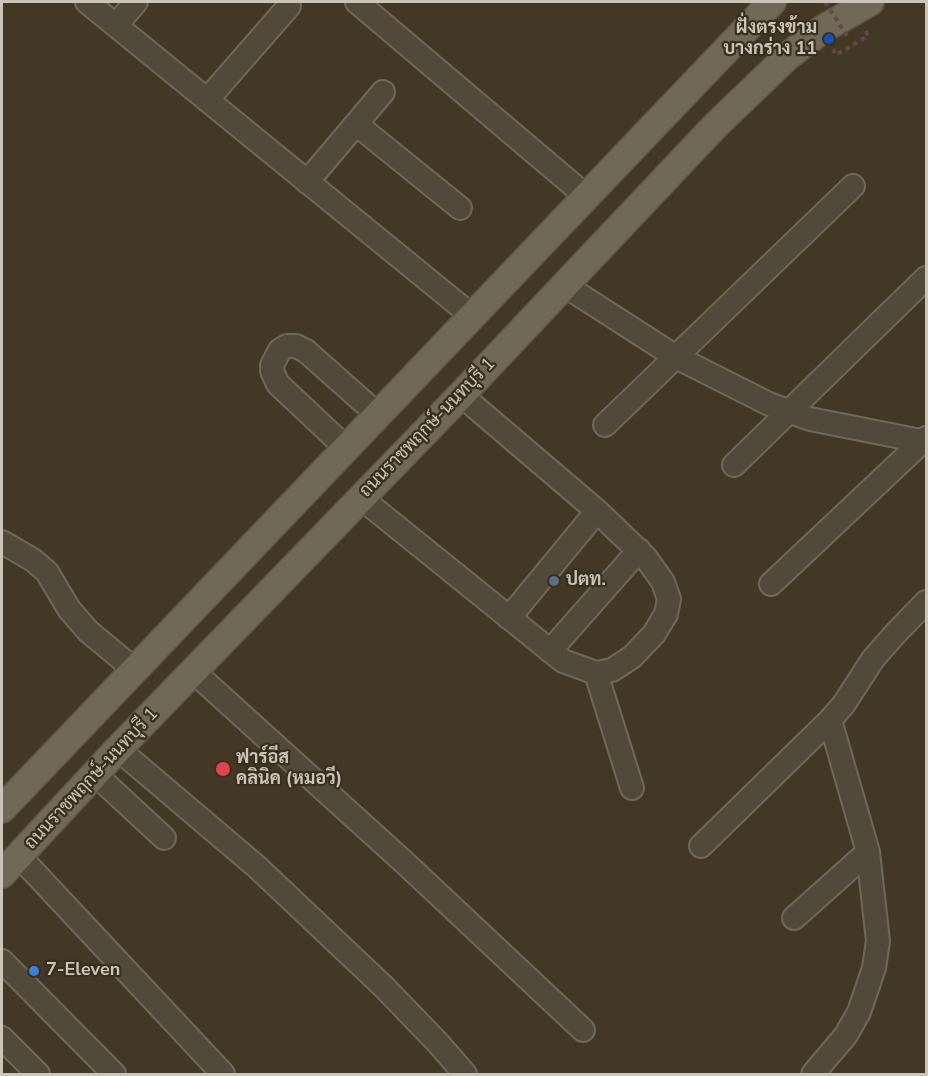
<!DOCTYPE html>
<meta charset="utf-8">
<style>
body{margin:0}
#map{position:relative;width:928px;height:1076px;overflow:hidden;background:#433826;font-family:"Nunito Sans",sans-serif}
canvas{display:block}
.frame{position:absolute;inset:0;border:3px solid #ccc5b7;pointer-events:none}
</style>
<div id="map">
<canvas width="928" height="1076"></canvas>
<div class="frame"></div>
</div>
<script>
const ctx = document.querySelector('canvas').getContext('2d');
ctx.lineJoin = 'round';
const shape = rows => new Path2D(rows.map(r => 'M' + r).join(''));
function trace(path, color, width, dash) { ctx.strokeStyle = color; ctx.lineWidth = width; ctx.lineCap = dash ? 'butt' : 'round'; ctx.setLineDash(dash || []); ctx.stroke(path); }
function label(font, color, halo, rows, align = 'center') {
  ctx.font = font + ' "Nunito Sans",Sarabun,sans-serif'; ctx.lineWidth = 4.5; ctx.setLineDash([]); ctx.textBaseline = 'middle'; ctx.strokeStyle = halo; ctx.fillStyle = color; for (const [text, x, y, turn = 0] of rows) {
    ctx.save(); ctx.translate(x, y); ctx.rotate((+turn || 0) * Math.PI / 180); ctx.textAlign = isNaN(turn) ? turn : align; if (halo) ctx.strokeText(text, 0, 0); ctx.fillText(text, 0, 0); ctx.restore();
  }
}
const minor = shape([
 [87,2,471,315],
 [357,2,586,196],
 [116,25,136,2],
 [207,100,289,6],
 [356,124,460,208],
 [307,182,383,92],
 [564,285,676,357,769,404,810,419,926,442],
 [605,425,853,186],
 [345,447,278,384,272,371,272,365,280,350,287,346,296,346,306,351,377,414],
 [734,465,926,278],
 [361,498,563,661,596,673,612,670,632,657,654,634,666,614,669,599,663,582,646,558,597,511,461,395],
 [2,542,33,560,47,572,69,609,88,631,135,670],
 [771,584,926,438],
 [509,618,597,511],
 [550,651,639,550],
 [194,672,405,863,583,1030],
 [596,673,632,788],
 [118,749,257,867,384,987,438,1043,465,1074],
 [95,774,164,838],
 [701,846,830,720],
 [19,856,223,1074],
 [794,918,868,852],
 [2,961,114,1074],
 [2,1038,38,1074],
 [813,1074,846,1035,859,1012,874,968,878,941,868,852,830,720,844,704,873,659,895,634,926,602]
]);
const major = shape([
 [2,809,772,2],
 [2,874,118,749,461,395,715,126,788,56,823,29,870,2]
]);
trace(minor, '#6f6858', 26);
trace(major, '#5e5647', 30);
trace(shape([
 [833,49,836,55,868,36,866,31]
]), '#604946', 4, [4.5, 4.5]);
trace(minor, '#52493a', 22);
trace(major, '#726858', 27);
trace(shape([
 [825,2,848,37]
]), '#604946', 4, [4.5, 4.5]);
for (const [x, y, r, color] of [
 [829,39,6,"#1a4fb4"],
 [554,581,6,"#5c6f8a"],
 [223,769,8,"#e0444e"],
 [34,971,6,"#3f7fe0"]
]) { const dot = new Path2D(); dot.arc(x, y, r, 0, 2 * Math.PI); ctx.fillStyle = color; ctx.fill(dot); trace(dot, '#382f1f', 2); }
label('bold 18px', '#ccc5b7', '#382f1f', [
 ["ฝั่งตรงข้าม",817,29,"right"],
 ["บางกร่าง 11",817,50,"right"],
 ["ปตท.",566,581],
 ["ฟาร์อีส",236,759],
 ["คลินิค (หมอวี)",236,780],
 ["7-Eleven",46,971]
], 'left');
label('18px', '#ccc5b7', '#382f1f', [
 ["ถนนราชพฤกษ์-นนทบุรี 1",428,428,-46],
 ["ถนนราชพฤกษ์-นนทบุรี 1",92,779,-47]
]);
</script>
